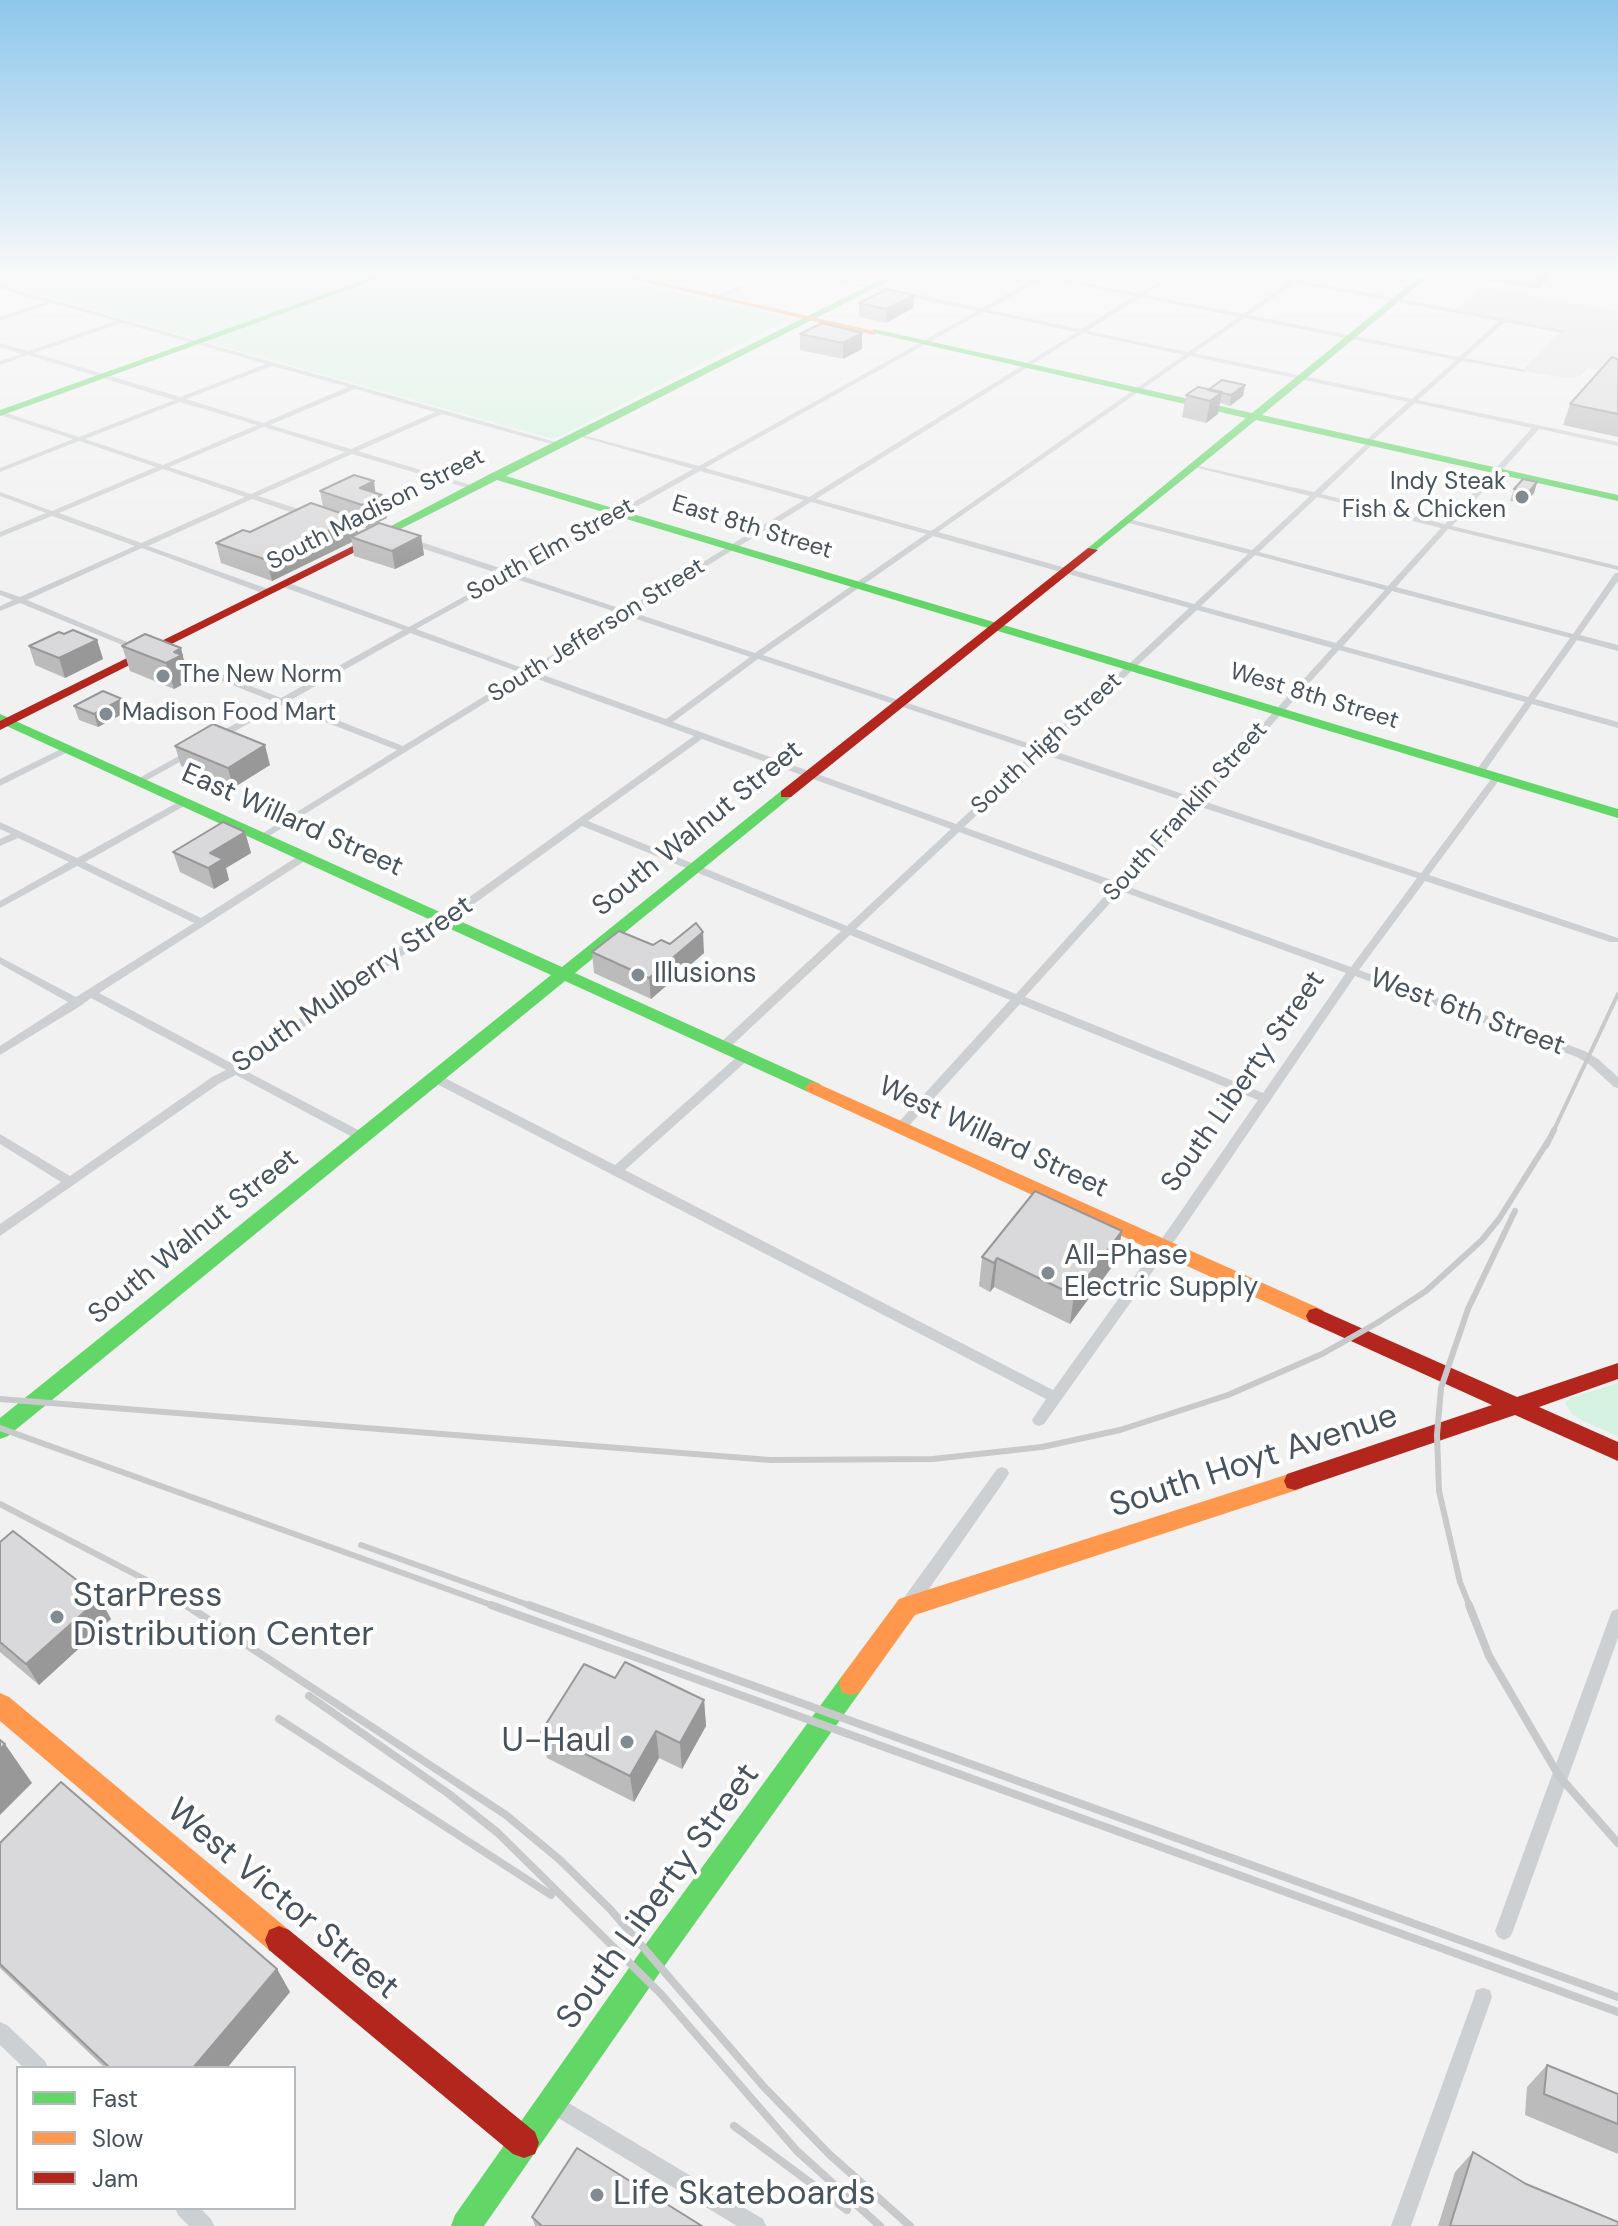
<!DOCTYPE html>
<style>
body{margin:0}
#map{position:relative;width:1618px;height:2226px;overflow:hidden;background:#f2f1f1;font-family:"DM Sans",sans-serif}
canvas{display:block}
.legend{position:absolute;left:16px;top:2066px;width:280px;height:144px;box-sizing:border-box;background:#fff;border:2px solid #b5bbbf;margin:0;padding:10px 14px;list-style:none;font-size:24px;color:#47545f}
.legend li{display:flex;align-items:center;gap:16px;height:40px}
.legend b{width:40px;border:2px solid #b5bbbf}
</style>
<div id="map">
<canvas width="1618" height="2226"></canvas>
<ul class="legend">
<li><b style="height:10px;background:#63d668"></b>Fast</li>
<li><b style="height:10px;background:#ff974d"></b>Slow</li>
<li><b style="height:10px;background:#b3261e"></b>Jam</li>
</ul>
</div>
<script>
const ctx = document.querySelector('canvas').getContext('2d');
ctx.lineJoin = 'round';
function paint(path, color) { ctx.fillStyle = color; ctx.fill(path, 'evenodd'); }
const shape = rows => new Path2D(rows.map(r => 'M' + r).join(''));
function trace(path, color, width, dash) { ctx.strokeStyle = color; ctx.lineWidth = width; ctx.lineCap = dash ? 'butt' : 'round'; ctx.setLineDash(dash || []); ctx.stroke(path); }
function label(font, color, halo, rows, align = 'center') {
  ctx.font = font + ' "DM Sans",sans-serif'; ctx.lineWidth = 8; ctx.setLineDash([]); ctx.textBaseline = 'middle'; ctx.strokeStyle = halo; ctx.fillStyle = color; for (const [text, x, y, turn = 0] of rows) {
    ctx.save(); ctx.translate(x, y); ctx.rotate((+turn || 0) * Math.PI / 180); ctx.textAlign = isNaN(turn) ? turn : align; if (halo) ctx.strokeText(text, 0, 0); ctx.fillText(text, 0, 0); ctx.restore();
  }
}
paint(shape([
 [1483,287,1618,311,1618,374,1588,368,1580,376,1566,378,1522,371,1563,329,1454,311]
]), '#e3e2e3');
paint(shape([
 [0,272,585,272,790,318,559,437,550,438,0,284],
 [1618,1383,1618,1436,1583,1421,1572,1414,1565,1403,1570,1398]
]), '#d4f2df');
paint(shape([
 [0,272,6,272,0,274,0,272],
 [645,272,652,272,636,279,631,278,645,272],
 [771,272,778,272,720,298,715,297,771,272],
 [798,272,806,272,981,308,1038,277,1020,272,1043,274,1053,272,1049,276,1139,294,1175,272,1180,272,1145,295,1243,314,1289,282,1243,272,1293,279,1304,272,1309,272,1299,280,1564,330,1562,333,1505,322,1465,358,1522,369,1525,371,1524,372,1462,361,1418,400,1618,442,1618,446,1539,429,1452,526,1618,566,1618,570,1448,529,1396,587,1573,634,1615,573,1618,573,1618,581,1580,635,1618,645,1618,651,1577,640,1535,699,1618,722,1618,728,1532,704,1483,774,1477,774,1475,772,1525,702,1339,650,1203,801,1421,873,1494,775,1500,775,1500,779,1429,875,1618,938,1618,942,1610,942,1425,881,1359,970,1585,1051,1598,1059,1618,1077,1618,1088,1614,1087,1590,1065,1577,1057,1355,976,1180,1233,1044,1424,1039,1426,1034,1424,1032,1420,1046,1399,431,1081,429,1078,435,1074,439,1075,615,1165,741,1053,749,1053,751,1056,749,1059,625,1170,1053,1390,1170,1227,1258,1100,1020,1004,905,1130,897,1130,895,1127,897,1124,1010,1000,850,935,728,1049,720,1049,718,1046,720,1043,841,931,582,826,244,1070,366,1134,368,1137,366,1140,358,1140,236,1075,220,1083,0,1236,0,1224,61,1182,0,1144,0,1134,70,1176,212,1077,226,1070,91,998,82,1005,0,1055,0,1046,68,1002,0,964,0,957,76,997,194,923,77,866,0,908,0,901,69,862,18,838,0,846,0,839,11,834,0,829,0,822,77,858,180,801,186,801,186,805,85,862,201,918,300,855,308,855,308,859,99,993,235,1065,694,736,529,676,261,841,258,840,258,836,397,750,282,705,219,740,213,740,213,736,275,702,167,659,167,655,173,655,281,698,403,630,280,586,280,582,286,582,409,627,503,575,406,543,406,539,412,539,509,571,693,469,575,435,575,433,699,466,977,311,800,274,798,272],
 [1044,278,1135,296,1081,329,988,310,1044,278],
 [1295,283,1499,321,1459,357,1249,315,1295,283],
 [1141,297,1239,317,1188,352,1087,331,1141,297],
 [983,312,1077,332,809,497,705,468,983,312],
 [1245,318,1456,360,1412,399,1194,353,1245,318],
 [1083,333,1184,355,931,531,816,499,1083,333],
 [1190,356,1408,402,1365,441,1364,442,1366,444,1314,492,1194,465,1194,467,1310,496,1252,550,1125,518,1125,522,1248,554,1194,604,938,532,1190,356],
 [1415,403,1532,428,1445,524,1321,494,1373,444,1374,443,1372,441,1415,403],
 [700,471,804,500,625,610,516,574,700,471],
 [1317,497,1441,528,1388,586,1259,552,1317,497],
 [811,502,926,534,755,653,632,612,811,502],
 [933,536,1189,608,1040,747,763,655,933,536],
 [1255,555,1385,590,1336,643,1201,606,1255,555],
 [510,577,619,613,528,670,416,629,510,577],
 [1392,591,1570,638,1528,697,1343,646,1392,591],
 [1197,610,1332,648,1195,798,1048,749,1197,610],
 [627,616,750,657,666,719,535,672,627,616],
 [410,633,522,673,403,746,289,701,410,633],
 [758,659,1035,751,956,824,673,722,758,659],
 [702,739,951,829,847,926,588,821,702,739],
 [1043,754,1190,803,1117,882,964,827,1043,754],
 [1198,806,1417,878,1351,967,1126,886,1198,806],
 [959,832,1112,888,1016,994,856,929,959,832],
 [1121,891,1346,973,1263,1093,1025,997,1121,891],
 [0,285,559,443,560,444,555,445,442,414,358,451,474,486,474,490,352,454,258,496,311,513,311,517,305,517,252,499,148,546,271,590,271,594,265,594,142,548,27,600,144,649,137,651,20,603,0,611,0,606,13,600,0,595,0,590,20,597,135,546,52,516,0,537,0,532,46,513,0,496,0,492,52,511,156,467,79,441,0,472,0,468,73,439,0,415,0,411,79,437,174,400,28,355,0,365,0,361,22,354,0,347,0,343,28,351,116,321,52,303,0,321,0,317,46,302,0,289,0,285],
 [122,323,266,364,180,397,34,353,122,323],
 [272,366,348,387,263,423,186,399,272,366],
 [355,389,435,412,351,449,270,425,355,389],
 [180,402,257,425,163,465,85,439,180,402],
 [264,427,345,452,251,494,169,467,264,427],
 [163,469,245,497,141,543,59,513,163,469],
 [65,747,70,750,68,752,0,786,0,779,65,747],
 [193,748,196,749,196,753,140,784,137,785,132,782,193,748],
 [1002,1467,1007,1469,1009,1473,1007,1477,915,1609,909,1611,903,1609,901,1604,903,1599,997,1469,1002,1467],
 [1618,1609,1618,1638,1513,1931,1510,1937,1504,1940,1498,1937,1495,1931,1610,1616,1612,1611,1618,1609],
 [1483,1988,1490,1990,1492,1997,1411,2226,1391,2226,1474,1997,1476,1990,1483,1988],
 [0,2022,7,2025,45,2061,48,2068,24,2068,0,2045,0,2022],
 [552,2093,763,2219,766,2226,737,2226,545,2110,542,2103,545,2096,552,2093],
 [175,2208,200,2208,211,2219,214,2226,189,2226,178,2215,175,2208]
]), '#cdd0d2');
paint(shape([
 [386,272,397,272,0,416,0,410,386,272],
 [896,272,906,272,506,476,1618,809,1618,818,497,480,359,550,349,548,490,474,896,272],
 [1425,272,1434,272,1262,415,1618,495,1618,501,1256,420,1092,553,1088,552,1088,548,1246,418,870,332,874,329,1252,413,1425,272],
 [0,714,562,967,781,791,791,791,791,797,575,973,820,1084,823,1088,820,1092,808,1092,565,981,8,1436,0,1439,0,1418,551,975,0,723,0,714],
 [851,1673,860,1676,863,1684,860,1692,663,1968,484,2226,451,2226,455,2215,643,1948,842,1676,851,1673]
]), '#63d668');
paint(shape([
 [602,272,615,272,878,332,874,335,602,272],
 [814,1082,1323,1310,1326,1316,1323,1322,1316,1324,1309,1322,808,1092,805,1088,808,1084,814,1082],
 [1295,1472,1303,1474,1306,1481,1303,1488,915,1615,860,1692,851,1695,842,1692,839,1684,842,1676,899,1599,1295,1472],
 [0,1693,9,1697,289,1930,293,1940,289,1950,279,1954,269,1950,0,1721,0,1693]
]), '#ff974d');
paint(shape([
 [355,545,361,548,359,550,0,730,0,721,355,545],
 [1088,548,1098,550,791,797,781,797,781,791,1088,548],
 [1316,1308,1517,1397,1618,1363,1618,1379,1539,1407,1618,1442,1618,1461,1515,1415,1295,1490,1287,1488,1284,1481,1287,1474,1492,1405,1309,1322,1306,1316,1309,1310,1316,1308],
 [279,1926,289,1930,535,2132,539,2143,535,2154,524,2158,513,2154,269,1950,265,1940,269,1930,279,1926]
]), '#b3261e');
trace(shape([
 [1553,1132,1618,994]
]), '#c7c9cb', 4);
trace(shape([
 [1546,1146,1554,1130],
 [0,1399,770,1460,933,1459,1042,1447,1120,1430,1228,1395,1322,1354,1377,1323,1426,1291,1482,1240,1499,1219,1550,1138],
 [0,1428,497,1607],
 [0,1504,150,1582,189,1607],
 [361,1545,534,1607],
 [1470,1607,1460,1582,1439,1491,1437,1435,1441,1388,1468,1309,1515,1211]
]), '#c7c9cb', 6);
trace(shape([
 [186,1605,506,1815,560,1860,610,1909,764,2087,829,2154,910,2226],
 [491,1605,1618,2012],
 [529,1605,1618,1997],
 [1469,1605,1489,1656,1559,1776,1618,1843],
 [309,1696,449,1794,498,1833,661,1994,797,2151,880,2226],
 [279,1719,551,1895],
 [734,2126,847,2210]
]), '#c7c9cb', 8);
paint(shape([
 [1469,272,1552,272,1550,278,1537,289,1468,277],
 [859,303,913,308,886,323,859,317],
 [822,323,862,349,843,359,800,350,800,334],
 [1618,359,1618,437,1563,425,1570,404],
 [1245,385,1243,396,1230,406,1220,403,1218,414,1206,423,1182,417,1186,395,1208,390],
 [1537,482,1534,493,1524,504,1510,501,1514,489],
 [320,491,376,492,387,518,366,528,357,525,358,534,421,536,424,555,395,569,354,556,352,542,272,581,221,563,216,543,323,507],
 [64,634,97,640,103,659,65,678,35,665,29,646],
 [145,634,188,674,189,681,174,689,130,671,122,646],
 [74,706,126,712,98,727,79,720],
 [175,746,270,765,233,788,181,766],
 [245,832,251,853,226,868,229,880,214,889,180,872,173,852],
 [670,944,704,953,651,999,594,973,592,952],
 [982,1257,1117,1260,1070,1324,994,1287,990,1292,979,1286],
 [0,1542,111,1619,39,1685,0,1652],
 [615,1678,704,1700,706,1726,682,1769,659,1758,634,1802,547,1758,541,1732],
 [0,1843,277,1969,290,1992,227,2068,105,2068,0,1968],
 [1547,2065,1618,2094,1618,2154,1525,2115,1527,2087],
 [1473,2152,1526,2184,1618,2226,1438,2226,1455,2172],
 [532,2217,702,2226,535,2226]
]), '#bbbbbc');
paint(shape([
 [856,272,871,272,870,277,856,279],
 [1545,272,1552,272,1550,278,1537,289,1541,274],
 [914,295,913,308,886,323,886,309],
 [862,333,862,349,843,359,843,343],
 [1245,385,1243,396,1230,406,1231,395],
 [1222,392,1218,414,1206,423,1210,401],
 [374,481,376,497,382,495,387,518,366,528,362,505,360,488],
 [1537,482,1534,493,1524,504,1528,493],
 [355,518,359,538,351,537,352,542,272,581,267,560],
 [421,536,424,555,395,569,392,551],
 [97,640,103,659,65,678,59,658],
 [181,648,189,681,174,689,166,663,174,652],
 [122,699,126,712,98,727,94,714],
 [265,745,270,765,233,788,228,768],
 [245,832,251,853,226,868,229,880,214,889,208,868,210,853],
 [703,932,704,953,651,999,649,978],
 [1122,1231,1117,1260,1070,1324,1074,1295],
 [997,1258,994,1287,990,1292,994,1263],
 [100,1598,111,1619,39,1685,26,1664],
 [704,1700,706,1726,682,1769,680,1743],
 [656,1731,659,1758,634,1802,630,1776],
 [5,1744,32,1783,0,1815,0,1749],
 [277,1969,290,1992,227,2068,193,2068]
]), '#989899');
const building = shape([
 [1525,272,1545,272,1541,274,1525,272],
 [887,289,914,295,886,309,859,303,887,289],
 [822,323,862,333,843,343,800,334,822,323],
 [1612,357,1618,359,1618,414,1570,404,1612,357],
 [1222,380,1245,385,1231,395,1208,390,1222,380],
 [1198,387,1222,392,1210,401,1186,395,1198,387],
 [354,475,374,481,360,488,382,495,362,505,320,491,354,475],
 [1523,479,1537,482,1528,493,1514,489,1523,479],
 [311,503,355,518,267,560,216,543,243,530,250,532,311,503],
 [379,523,421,536,392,551,351,537,379,523],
 [73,630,97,640,59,658,29,646,59,632,64,634,73,630],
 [145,634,181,648,174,652,182,655,166,663,122,646,145,634],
 [103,691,122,699,94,714,74,706,103,691],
 [213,724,265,745,228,768,175,746,213,724],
 [223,822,245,832,210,853,223,859,208,868,173,852,223,822],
 [696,923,703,932,649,978,592,952,619,931,653,945,661,940,670,944,696,923],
 [1035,1191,1122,1231,1074,1295,997,1258,994,1263,982,1257,1035,1191],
 [13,1531,100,1598,26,1664,0,1642,0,1542,13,1531],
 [625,1662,704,1700,680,1743,656,1731,630,1776,541,1732,584,1664,615,1678,625,1662],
 [0,1740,5,1744,0,1749,0,1740],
 [61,1782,277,1969,193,2068,110,2068,0,1964,0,1843,61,1782],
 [1547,2065,1618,2094,1618,2124,1544,2094,1547,2065],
 [577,2148,702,2226,542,2226,532,2217,577,2148],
 [1473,2152,1526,2184,1618,2222,1618,2226,1450,2226,1473,2152]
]);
paint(building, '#d9d9db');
trace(building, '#989899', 2);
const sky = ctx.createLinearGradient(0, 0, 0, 583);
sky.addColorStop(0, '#8ec7ec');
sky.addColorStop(0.47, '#f9f9f9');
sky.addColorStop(1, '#f9f9f900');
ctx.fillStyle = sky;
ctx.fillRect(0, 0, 1618, 583);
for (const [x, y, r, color] of [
 [1522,497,8,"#838b92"],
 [163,676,8,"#838b92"],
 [106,714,8,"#838b92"],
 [638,975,8,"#838b92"],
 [1048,1273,8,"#838b92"],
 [57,1617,8,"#838b92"],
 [627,1742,8,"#838b92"],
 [597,2195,8,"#838b92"]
]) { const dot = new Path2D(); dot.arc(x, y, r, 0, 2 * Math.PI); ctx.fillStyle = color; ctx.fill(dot); trace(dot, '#fff', 3); }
label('24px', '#47545f', '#fff', [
 ["Indy Steak",1506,483,"right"],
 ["Fish & Chicken",1506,511,"right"],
 ["The New Norm",179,676],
 ["Madison Food Mart",122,714]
], 'left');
label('24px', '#47545f', '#fff', [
 ["South Madison Street",376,510,-27],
 ["East 8th Street",752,528,17],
 ["South Elm Street",551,550,-29],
 ["South Jefferson Street",597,631,-32],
 ["West 8th Street",1314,697,17],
 ["South High Street",1047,744,-43],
 ["South Franklin Street",1186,812,-48]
]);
label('28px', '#47545f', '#fff', [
 ["East Willard Street",292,821,24],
 ["South Walnut Street",698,829,-39],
 ["South Mulberry Street",353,985,-35],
 ["West 6th Street",1467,1013,20],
 ["South Liberty Street",1244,1082,-55],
 ["West Willard Street",993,1138,25],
 ["South Walnut Street",194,1237,-39]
]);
label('28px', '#47545f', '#fff', [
 ["Illusions",654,975],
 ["All-Phase",1064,1257],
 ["Electric Supply",1064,1289]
], 'left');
label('34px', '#47545f', '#fff', [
 ["South Hoyt Avenue",1254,1462,-18],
 ["South Liberty Street",659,1897,-54],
 ["West Victor Street",282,1900,40]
]);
label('34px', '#47545f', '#fff', [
 ["StarPress",73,1597],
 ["Distribution Center",73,1636],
 ["U-Haul",611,1742,"right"],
 ["Life Skateboards",613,2195]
], 'left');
</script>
